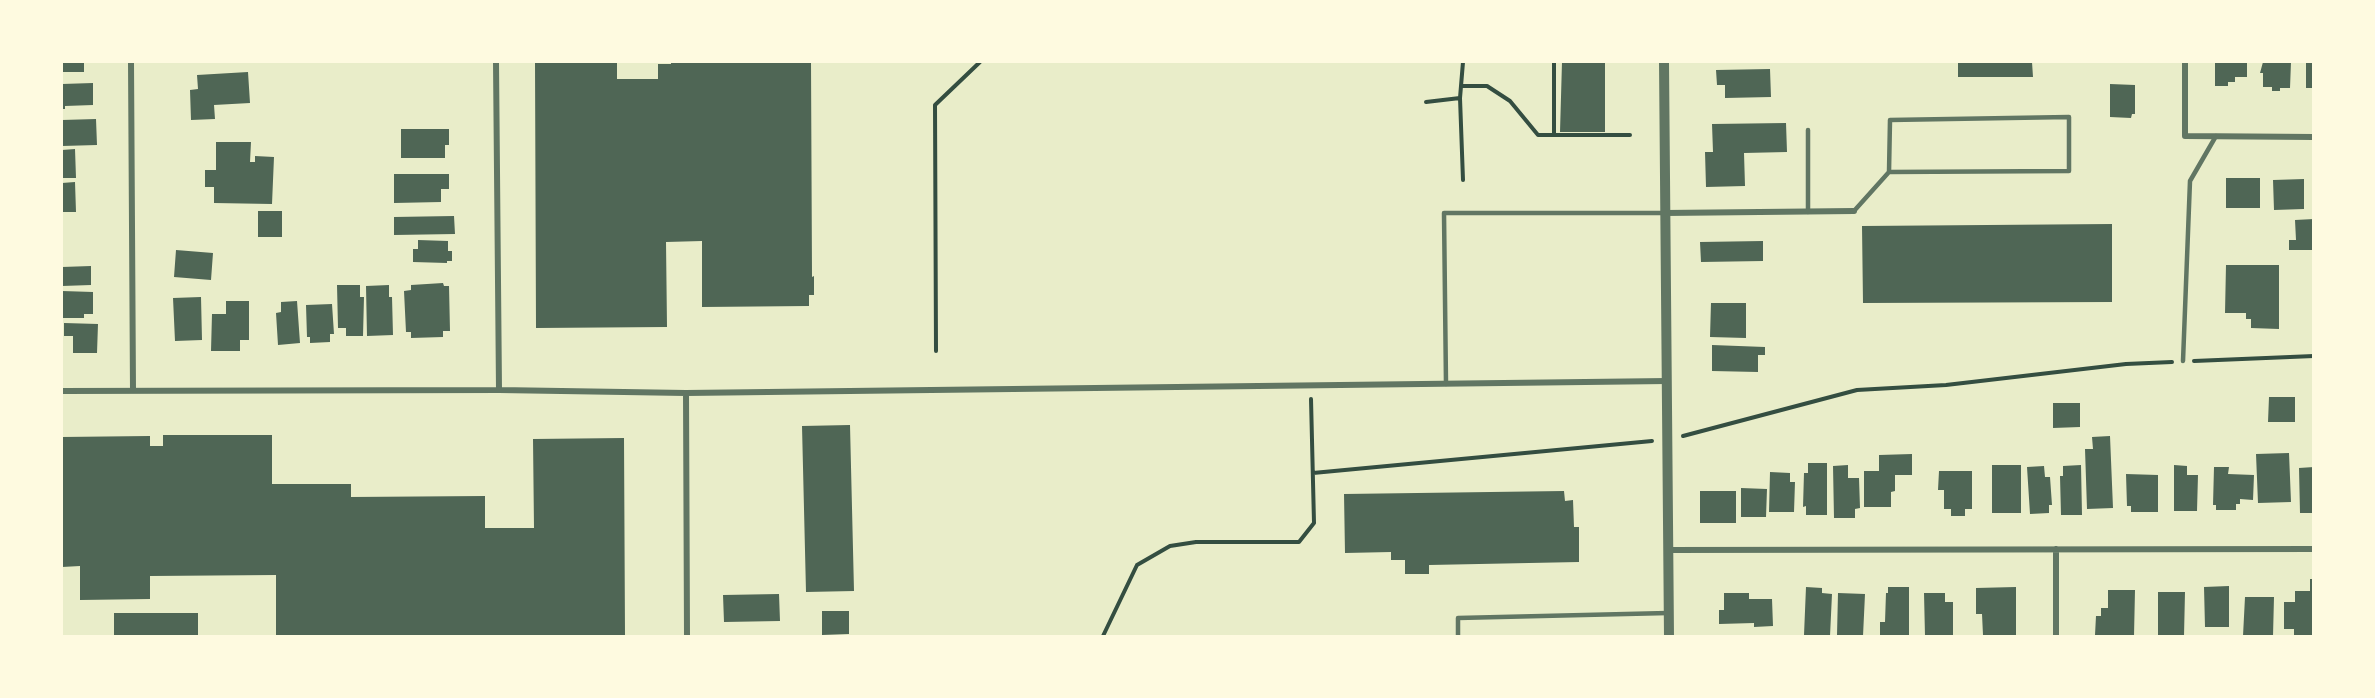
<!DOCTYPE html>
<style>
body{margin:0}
#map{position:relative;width:2375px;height:698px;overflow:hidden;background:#e9edc9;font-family:"Roboto Condensed",sans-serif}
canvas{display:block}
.frame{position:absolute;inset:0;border:63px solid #fefae0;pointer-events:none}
</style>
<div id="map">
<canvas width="2375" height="698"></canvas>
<div class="frame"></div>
</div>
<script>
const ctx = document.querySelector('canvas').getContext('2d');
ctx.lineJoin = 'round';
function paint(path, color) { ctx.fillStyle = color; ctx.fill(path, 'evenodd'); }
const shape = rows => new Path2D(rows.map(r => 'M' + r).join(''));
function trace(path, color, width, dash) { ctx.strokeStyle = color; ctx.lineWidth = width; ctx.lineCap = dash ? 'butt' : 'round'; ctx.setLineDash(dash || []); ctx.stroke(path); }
paint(shape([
 [62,62,84,62,84,72,62,72],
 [535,62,617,62,617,79,658,79,658,64,671,64,671,62,811,62,812,277,814,276,814,295,809,295,809,306,702,307,702,241,666,242,667,327,536,328],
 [1562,62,1605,62,1605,132,1560,132],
 [1958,62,2032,62,2033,77,1958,77],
 [2215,62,2247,62,2247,77,2235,77,2235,82,2228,82,2228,86,2215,86],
 [2263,62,2291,62,2290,88,2280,88,2280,91,2272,91,2272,87,2263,87,2263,73,2260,73],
 [2306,62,2314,62,2314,88,2306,88],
 [1770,69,1771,97,1725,98,1725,85,1717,85,1716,70],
 [248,72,250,103,214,105,215,119,191,120,190,90,198,89,197,75],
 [93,83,93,105,65,106,65,109,62,109,62,84],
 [2110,84,2135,85,2135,114,2132,114,2131,118,2110,117],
 [96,119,97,145,62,146,62,120],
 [1786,123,1787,152,1744,153,1745,186,1706,187,1705,152,1713,152,1712,124],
 [401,129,449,129,449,145,445,145,445,158,401,158],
 [216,142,251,142,250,162,255,162,255,156,274,157,272,204,214,203,214,187,205,187,205,170,216,170],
 [75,149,76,178,62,178,62,150],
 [394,174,449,174,449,189,441,189,441,202,394,203],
 [2226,178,2260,178,2260,208,2226,208],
 [2304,179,2304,209,2274,210,2273,180],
 [75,182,76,212,62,212,62,183],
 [258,211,282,211,282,237,258,237],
 [454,216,455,234,394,235,394,217],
 [2314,219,2314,250,2289,250,2289,240,2296,240,2295,220],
 [2112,224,2112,302,1863,303,1862,226],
 [418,240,448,241,448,251,452,251,452,261,447,261,447,263,413,262,413,249,418,249],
 [1763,241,1763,261,1701,262,1700,242],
 [176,250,213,253,211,280,174,277],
 [2226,265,2279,265,2279,329,2251,328,2251,319,2246,319,2246,313,2225,313],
 [91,266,91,285,62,286,62,267],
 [443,283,444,286,449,286,450,331,443,331,443,337,411,338,411,332,406,332,404,291,411,290,411,285],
 [337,285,360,285,360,297,364,297,363,336,346,336,346,328,338,328],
 [389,285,389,297,392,297,393,335,367,336,366,286],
 [62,291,93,292,93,314,84,314,84,318,62,318],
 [201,297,202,340,175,341,173,298],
 [226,301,249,301,249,340,240,340,240,351,211,351,212,314,226,314],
 [297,301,300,343,278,345,276,313,281,312,281,302],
 [1711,303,1746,303,1746,338,1710,337],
 [332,304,334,334,330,334,330,342,310,343,310,337,307,337,306,305],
 [64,323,98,324,97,353,73,353,73,336,64,336],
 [1712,345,1765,347,1765,355,1758,355,1758,372,1712,371],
 [2269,397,2295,397,2295,422,2268,422],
 [2053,403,2080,403,2080,427,2053,428],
 [850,425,854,591,806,592,802,426],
 [163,435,272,435,272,484,351,484,351,497,485,496,485,528,534,528,533,439,624,438,625,636,276,636,276,575,150,576,150,599,80,600,80,566,62,567,62,437,150,436,150,446,163,446],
 [2110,436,2113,508,2087,509,2085,449,2093,449,2092,437],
 [2289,453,2291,502,2258,503,2256,454],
 [1912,454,1912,475,1895,475,1895,491,1891,492,1891,507,1864,507,1864,471,1879,471,1879,455],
 [1808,463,1827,463,1827,515,1806,515,1806,506,1803,507,1804,473,1808,473],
 [1848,465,1848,478,1859,478,1860,508,1855,509,1855,518,1834,518,1833,466],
 [1992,465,2021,465,2021,513,1992,513],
 [2081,465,2082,515,2061,515,2060,476,2063,476,2063,466],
 [2174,465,2187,466,2187,475,2198,475,2197,511,2174,511],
 [2044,466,2045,477,2050,477,2052,505,2049,505,2049,513,2030,514,2027,467],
 [2214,467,2229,467,2228,474,2254,475,2253,500,2240,499,2240,504,2236,504,2236,510,2216,510,2216,505,2213,505],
 [2314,467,2314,513,2300,513,2299,468],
 [1939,471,1972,471,1972,509,1965,509,1965,516,1951,516,1951,509,1944,509,1944,490,1938,490],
 [1770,472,1790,473,1790,482,1795,482,1794,512,1769,512],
 [2126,474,2158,475,2158,512,2131,512,2131,506,2127,506],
 [1741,488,1767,489,1766,517,1741,517],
 [1564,491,1565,501,1573,500,1574,527,1579,527,1579,562,1429,565,1429,574,1405,574,1405,560,1391,560,1391,552,1345,553,1344,494],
 [1700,491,1736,491,1736,523,1700,523],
 [2310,579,2314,579,2314,636,2294,636,2294,629,2284,629,2284,602,2295,602,2295,591,2310,591],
 [2229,586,2229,627,2205,627,2204,587],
 [1806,587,1822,588,1822,593,1832,594,1830,636,1804,635],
 [1888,587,1909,587,1909,636,1880,636,1880,622,1885,622,1886,593,1888,593],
 [2016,587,2016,635,1983,635,1982,614,1976,614,1976,588],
 [2108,590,2135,590,2134,636,2095,635,2096,616,2101,616,2101,608,2108,608],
 [2158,592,2185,592,2184,636,2158,636],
 [1724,593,1749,593,1749,599,1772,599,1773,626,1754,627,1754,623,1719,624,1719,610,1724,610],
 [1838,593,1865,594,1863,636,1837,635],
 [1924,593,1945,593,1945,602,1953,602,1953,635,1925,636],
 [779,594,780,621,724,622,723,595],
 [2245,597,2274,597,2273,636,2243,636],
 [822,611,849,611,849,634,822,635],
 [114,613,198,613,198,636,114,636]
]), '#4f6655');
trace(shape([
 [1554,62,1554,135],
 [1461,86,1487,86,1510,101,1538,135,1630,135],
 [1426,102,1460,98],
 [1463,180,1460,98,1463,62],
 [936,351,935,105,980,62],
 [2194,361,2314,356],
 [1683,436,1857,390,1946,385,2126,364,2172,362],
 [1313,473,1652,441],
 [1103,636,1137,565,1170,546,1196,542,1299,542,1314,523,1311,399]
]), '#344e41', 4);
trace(shape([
 [1808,130,1808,212],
 [1854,211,1889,172,2069,171,2069,117,1890,120,1889,172],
 [2183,361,2190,181,2216,136],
 [1446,384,1444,213,1665,213],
 [1458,636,1458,618,1668,613]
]), '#617663', 4.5);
trace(shape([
 [131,62,133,391],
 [496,62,499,390],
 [2185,62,2185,136,2314,137],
 [1665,213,1854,211],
 [62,391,499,390,686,393,1667,381],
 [686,393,687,636],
 [2056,549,2056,636],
 [1668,550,2314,549]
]), '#617663', 6);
trace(shape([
 [1664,62,1669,636]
]), '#617663', 10);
</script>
